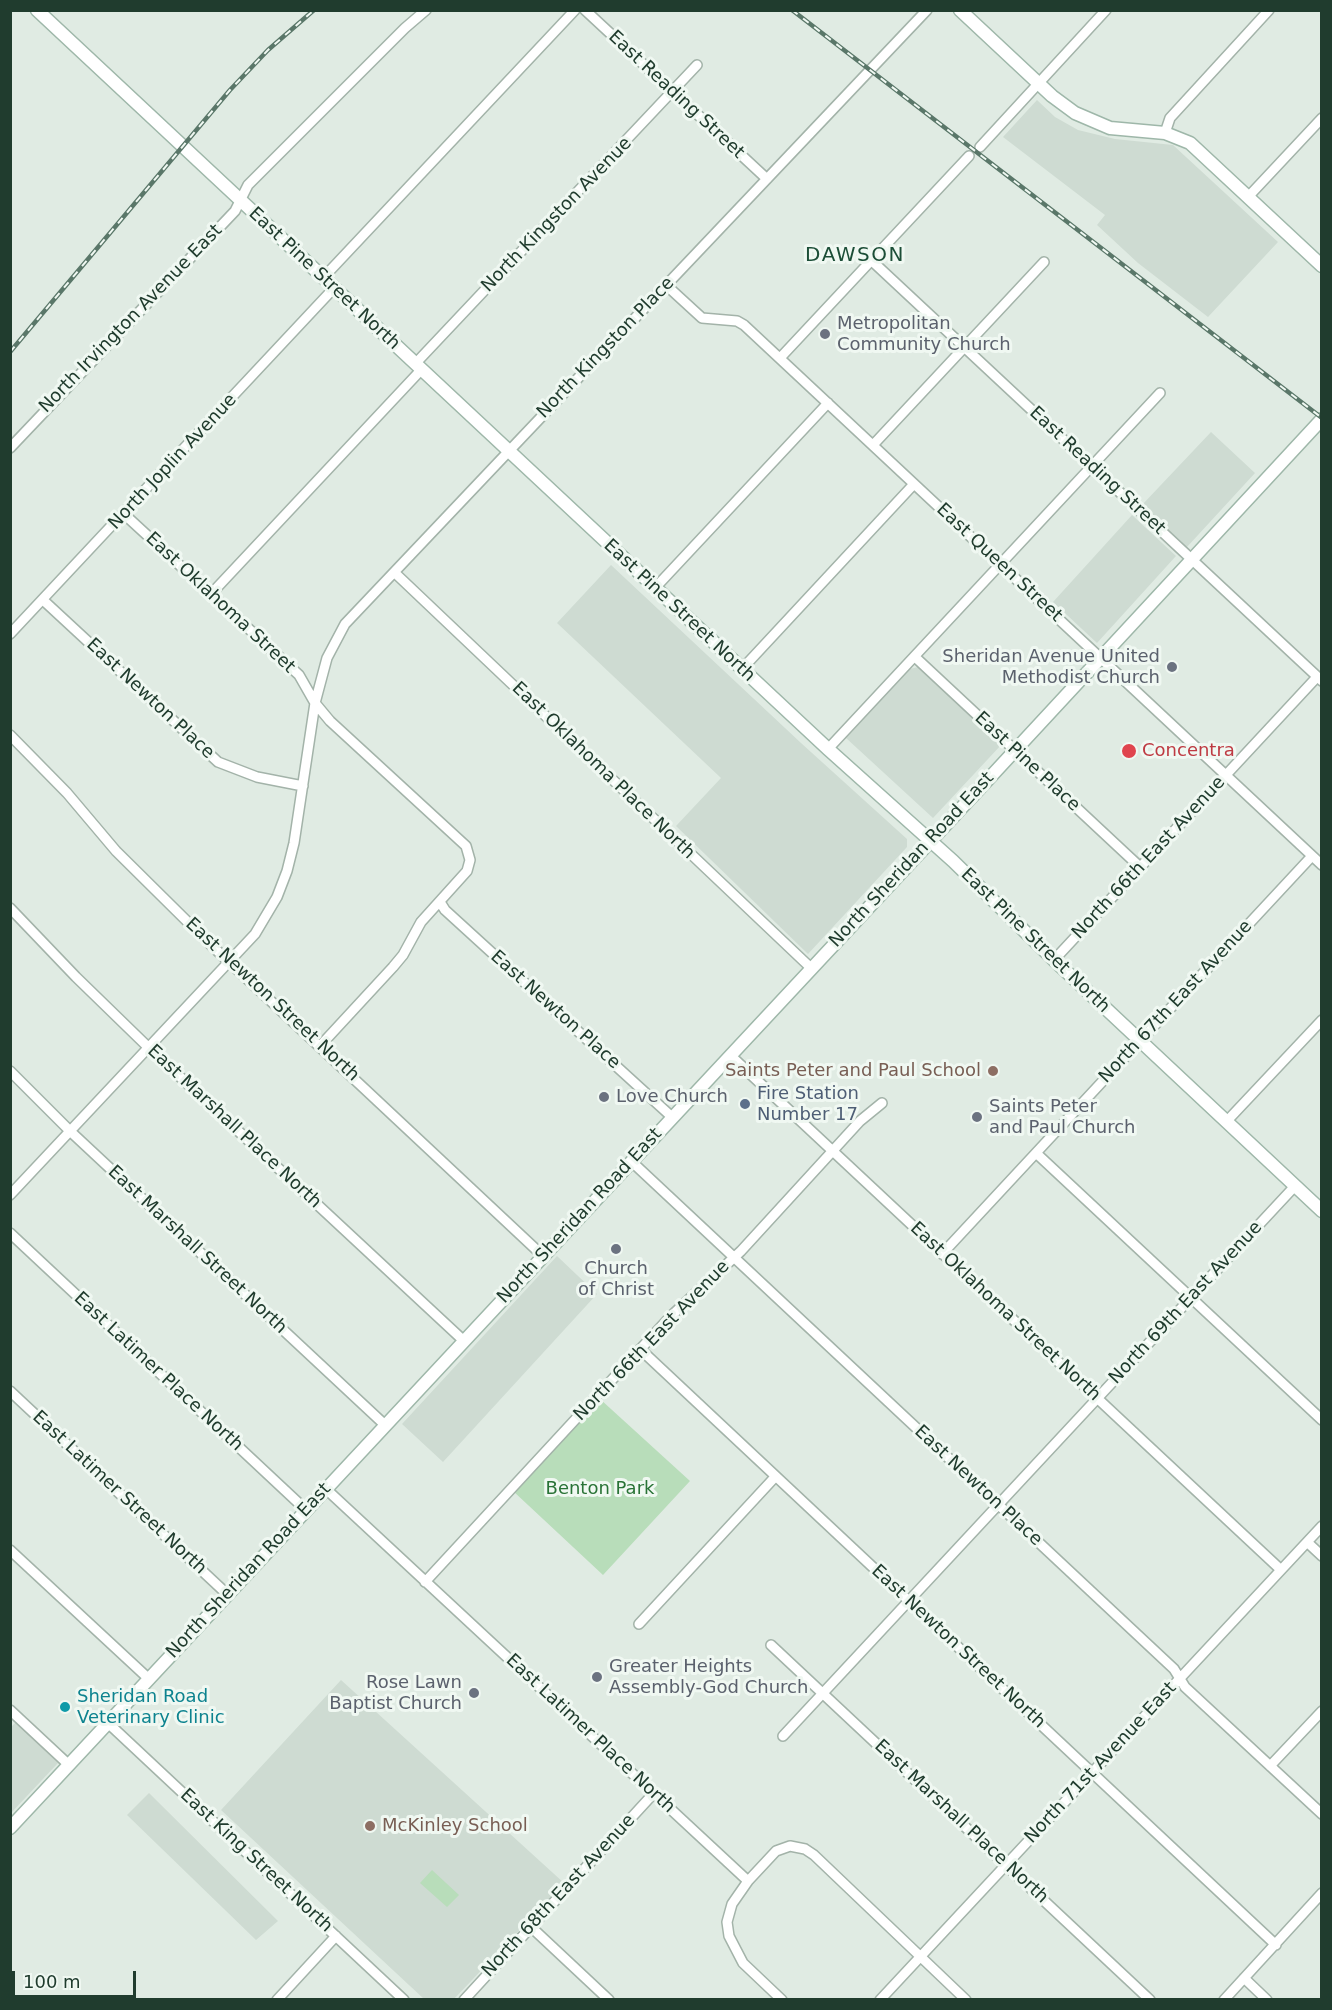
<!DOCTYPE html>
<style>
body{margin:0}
#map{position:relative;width:1332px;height:2010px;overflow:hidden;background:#e0ebe3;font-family:"DejaVu Sans",sans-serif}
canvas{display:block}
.frame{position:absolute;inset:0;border:12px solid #203c2e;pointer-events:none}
.scale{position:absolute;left:12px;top:1971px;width:124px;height:27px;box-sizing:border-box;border:3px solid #203c2e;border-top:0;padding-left:8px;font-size:18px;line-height:21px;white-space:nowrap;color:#203c2e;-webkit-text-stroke:4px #f0f8f2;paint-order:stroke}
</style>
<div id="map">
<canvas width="1332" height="2010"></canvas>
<div class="frame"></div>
<div class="scale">100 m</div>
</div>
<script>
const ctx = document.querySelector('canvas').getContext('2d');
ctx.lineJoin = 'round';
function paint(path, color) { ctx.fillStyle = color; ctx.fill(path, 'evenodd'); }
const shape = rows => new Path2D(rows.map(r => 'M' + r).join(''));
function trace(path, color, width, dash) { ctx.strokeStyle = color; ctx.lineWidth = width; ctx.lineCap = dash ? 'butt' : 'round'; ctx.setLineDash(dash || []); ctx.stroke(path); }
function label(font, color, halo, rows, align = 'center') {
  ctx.font = font + ' "DejaVu Sans",sans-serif'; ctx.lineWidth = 6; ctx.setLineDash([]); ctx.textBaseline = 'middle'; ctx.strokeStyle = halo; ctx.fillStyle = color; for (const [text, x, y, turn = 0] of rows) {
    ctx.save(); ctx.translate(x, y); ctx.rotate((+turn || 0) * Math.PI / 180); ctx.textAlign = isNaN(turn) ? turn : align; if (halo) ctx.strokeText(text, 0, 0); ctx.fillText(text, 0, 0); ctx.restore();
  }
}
paint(shape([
 [1037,100,1055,117,1078,130,1115,139,1173,145,1278,242,1208,317,1138,263,1097,225,1105,215,1003,137],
 [1211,432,1255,473,1187,547,1142,505],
 [1132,515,1176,556,1097,643,1053,602],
 [611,565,801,743,907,839,907,847,808,954,676,826,721,778,557,623],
 [918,667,1002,744,933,818,846,738,910,669],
 [557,1256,597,1294,443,1462,402,1424],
 [341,1680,564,1883,454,1999,424,1999,221,1810],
 [16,1722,58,1763,11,1813,11,1727],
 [149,1793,278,1921,256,1940,127,1815]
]), '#cedbd2');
paint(shape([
 [600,1399,690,1481,603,1575,513,1491],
 [432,1870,459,1895,447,1907,420,1883]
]), '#b8ddba');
const street = shape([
 [585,10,767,179],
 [1165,133,1170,118,1269,10],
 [980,147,1106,10],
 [1248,197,1322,118],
 [872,261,1322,681],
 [323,278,575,10],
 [666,285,702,318,737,321,744,325,1322,865],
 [780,358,969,156],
 [415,364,697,65],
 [873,445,1044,262],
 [10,448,235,211,248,185,405,28,426,10],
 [124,514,299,675,315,703,330,721,466,846,470,860,467,871,421,922,403,955,393,967,320,1046],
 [395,573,811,968],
 [655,588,828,403],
 [211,594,421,370],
 [43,600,218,762,257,777,303,786],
 [10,634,334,288],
 [915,657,1140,867],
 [742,669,914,484],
 [10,735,67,793,116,851,211,945,543,1256],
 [828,749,1160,393],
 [440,902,445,910,672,1117],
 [10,908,76,977,149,1048,464,1341],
 [1054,960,1317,677],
 [730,1055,1280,1569],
 [10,1071,71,1132,385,1425],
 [1226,1122,1322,1020],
 [1036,1153,1322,1420],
 [631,1161,1174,1669,1185,1687,1322,1814],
 [10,1195,255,934,277,897,287,871,294,843,315,703,327,658,345,624,927,10],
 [10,1233,306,1510],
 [942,1254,1312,856],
 [640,1349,1276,1945],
 [10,1391,228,1595],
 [326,1489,748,1881],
 [1307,1542,1322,1556],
 [10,1550,149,1679],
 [425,1582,670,1317,741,1251,860,1121,882,1103],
 [639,1624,775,1477],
 [771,1645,1150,2000],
 [10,1710,69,1765],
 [108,1723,404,2000],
 [783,1736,1295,1186],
 [1270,1766,1322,1711],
 [530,1926,609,2000],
 [1244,1978,1267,2000],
 [277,2000,336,1936],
 [464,2000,654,1793],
 [782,2000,743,1963,729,1936,727,1922,732,1904,748,1881,776,1851,790,1846,805,1849,814,1855,966,2000],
 [880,2000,1322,1526],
 [1224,2000,1322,1893]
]);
const secondary = shape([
 [37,10,828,749,953,861,1054,960,1322,1211],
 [960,10,1052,96,1075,113,1110,128,1165,133,1190,143,1322,266],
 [10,1828,995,772,1322,419]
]);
trace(street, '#a3b3a9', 12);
trace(secondary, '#9eb7a9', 15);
trace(street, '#fff', 9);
trace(secondary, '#fff', 12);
const rail = shape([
 [792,10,1322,418],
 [10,352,230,90,268,50,314,10]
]);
trace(rail, '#5a7769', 4.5);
trace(rail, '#f0f8f2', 2, [7]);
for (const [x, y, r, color] of [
 [825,334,6,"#6b7280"],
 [1172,667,6,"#6b7280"],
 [1129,751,8,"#e0444e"],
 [993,1071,6,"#8d6e63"],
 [604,1097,6,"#6b7280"],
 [745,1104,6,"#5c6f8a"],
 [977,1117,6,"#6b7280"],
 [616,1249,6,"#6b7280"],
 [597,1677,6,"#6b7280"],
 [474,1693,6,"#6b7280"],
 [65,1707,6,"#0f9aa8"],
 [370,1826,6,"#8d6e63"]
]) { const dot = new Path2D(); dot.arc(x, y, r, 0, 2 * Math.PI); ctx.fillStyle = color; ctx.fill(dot); trace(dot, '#f0f8f2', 2); }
label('18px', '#203c2e', '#f0f8f2', [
 ["East Reading Street",676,95,43],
 ["North Kingston Avenue",557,215,-46],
 ["East Pine Street North",324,279,43],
 ["North Irvington Avenue East",131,319,-46],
 ["North Kingston Place",606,348,-46],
 ["North Joplin Avenue",173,462,-47],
 ["East Reading Street",1097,471,43],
 ["East Queen Street",999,563,43],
 ["East Oklahoma Street",220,603,43],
 ["East Pine Street North",679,611,43],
 ["East Newton Place",150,699,43],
 ["East Pine Place",1027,762,43],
 ["East Oklahoma Place North",603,771,44],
 ["North 66th East Avenue",1149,858,-47],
 ["North Sheridan Road East",912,860,-47],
 ["East Pine Street North",1035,941,44],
 ["East Newton Street North",272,1000,43],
 ["North 67th East Avenue",1176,1002,-47],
 ["East Newton Place",555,1010,42],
 ["East Marshall Place North",234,1127,43],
 ["North Sheridan Road East",580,1216,-47],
 ["East Marshall Street North",197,1250,43],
 ["North 69th East Avenue",1186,1303,-47],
 ["East Oklahoma Street North",1005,1312,43],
 ["North 66th East Avenue",652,1341,-46],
 ["East Latimer Place North",158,1372,43],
 ["East Newton Place",978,1486,43],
 ["East Latimer Street North",119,1493,43],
 ["North Sheridan Road East",249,1571,-47],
 ["East Newton Street North",958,1647,43],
 ["East Latimer Place North",590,1734,43],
 ["North 71st Avenue East",1101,1763,-47],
 ["East Marshall Place North",961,1822,43],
 ["East King Street North",256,1861,43],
 ["North 68th East Avenue",559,1896,-47]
]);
label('18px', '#5b616d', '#f0f8f2', [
 ["Metropolitan",837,324],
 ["Community Church",837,345],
 ["Sheridan Avenue United",1160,657,"right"],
 ["Methodist Church",1160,678,"right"],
 ["Love Church",616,1097],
 ["Saints Peter",989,1107],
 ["and Paul Church",989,1128],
 ["Church",616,1269,"center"],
 ["of Christ",616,1290,"center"],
 ["Greater Heights",609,1667],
 ["Assembly-God Church",609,1688],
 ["Rose Lawn",462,1683,"right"],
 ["Baptist Church",462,1704,"right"]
], 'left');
label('18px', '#be3a42', '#f0f8f2', [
 ["Concentra",1142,751]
], 'left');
label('18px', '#785e54', '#f0f8f2', [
 ["Saints Peter and Paul School",981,1071],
 ["McKinley School",382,1826,"left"]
], 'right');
label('18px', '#4e5e75', '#f0f8f2', [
 ["Fire Station",757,1094],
 ["Number 17",757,1115]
], 'left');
label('18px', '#297336', '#f0f8f2', [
 ["Benton Park",600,1489]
]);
label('18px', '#0d838f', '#f0f8f2', [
 ["Sheridan Road",77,1697],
 ["Veterinary Clinic",77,1718]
], 'left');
ctx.letterSpacing = '1.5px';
label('20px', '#1c4e37', '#f0f8f2', [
 ["DAWSON",855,256]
]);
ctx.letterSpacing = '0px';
</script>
